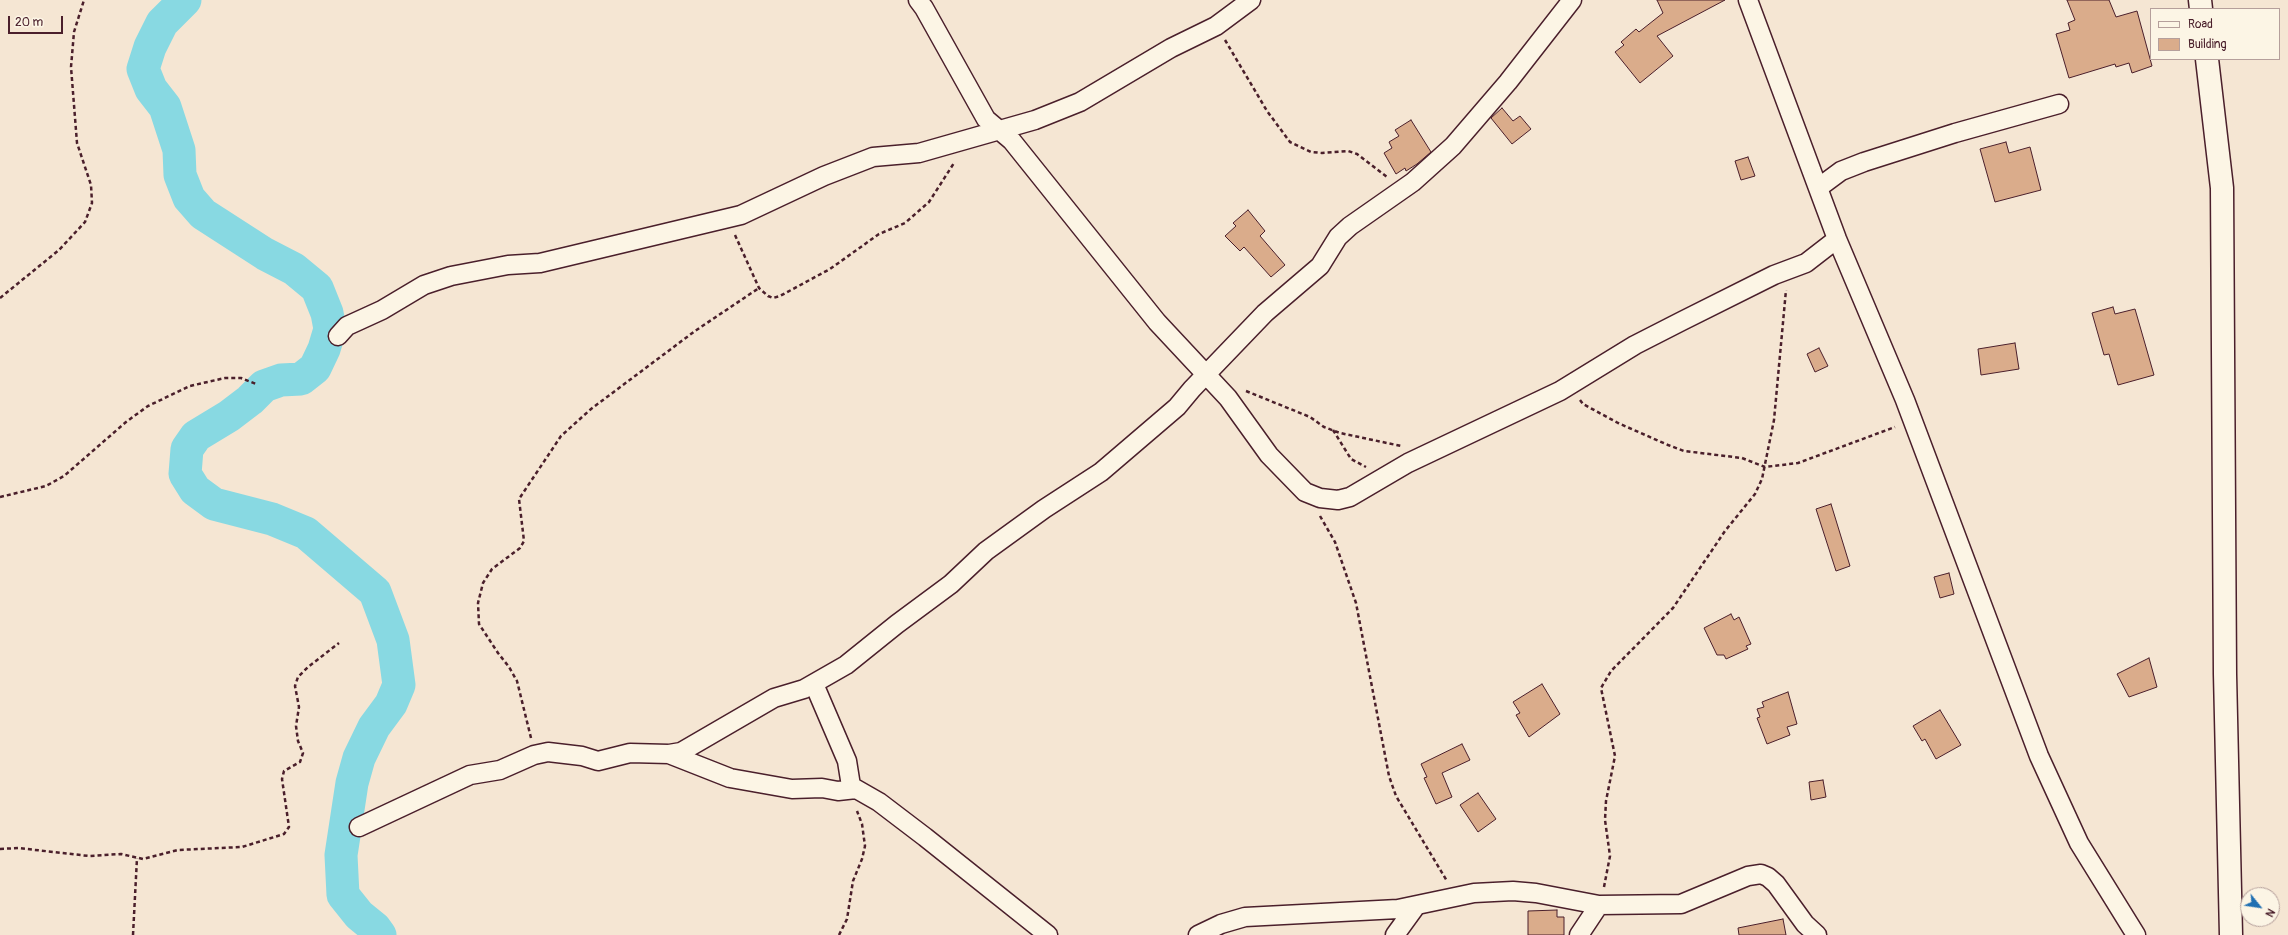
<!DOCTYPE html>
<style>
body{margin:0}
#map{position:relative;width:2288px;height:935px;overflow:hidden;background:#f5e6d3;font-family:Pangolin,sans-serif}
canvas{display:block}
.legend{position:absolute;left:2150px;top:8px;width:130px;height:52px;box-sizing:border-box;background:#fcf5e5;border:1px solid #b59f9b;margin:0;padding:5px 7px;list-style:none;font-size:12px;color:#4a1f2b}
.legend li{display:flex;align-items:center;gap:8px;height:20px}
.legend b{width:20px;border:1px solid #b59f9b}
.north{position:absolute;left:2240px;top:887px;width:40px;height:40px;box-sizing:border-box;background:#fcf5e5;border:1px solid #b59f9b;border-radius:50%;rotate:120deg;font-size:11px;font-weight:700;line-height:16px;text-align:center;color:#4a1f2b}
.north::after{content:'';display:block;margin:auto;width:14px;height:18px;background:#1f6fb2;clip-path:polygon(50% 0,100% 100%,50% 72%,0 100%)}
.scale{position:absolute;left:8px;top:16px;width:55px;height:18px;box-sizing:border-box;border:2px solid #4a1f2b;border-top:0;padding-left:5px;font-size:12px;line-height:14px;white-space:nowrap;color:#4a1f2b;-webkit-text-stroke:3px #fcf5e5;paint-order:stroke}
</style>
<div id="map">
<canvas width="2288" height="935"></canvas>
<ul class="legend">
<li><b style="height:5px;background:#fcf5e5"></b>Road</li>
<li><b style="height:11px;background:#daac8b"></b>Building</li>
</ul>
<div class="north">N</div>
<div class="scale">20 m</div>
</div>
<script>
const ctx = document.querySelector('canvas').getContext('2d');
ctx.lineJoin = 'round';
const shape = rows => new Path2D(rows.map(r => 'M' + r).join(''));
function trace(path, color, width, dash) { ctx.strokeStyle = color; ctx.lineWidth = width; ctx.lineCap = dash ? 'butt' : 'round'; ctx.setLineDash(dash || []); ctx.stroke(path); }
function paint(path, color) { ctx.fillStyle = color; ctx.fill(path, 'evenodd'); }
trace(shape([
 [185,0,162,23,150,47,143,69,151,89,165,107,179,150,180,175,189,198,203,214,265,254,294,269,317,288,327,313,330,329,324,349,315,368,301,379,281,380,264,386,250,400,229,416,196,436,187,449,185,474,195,490,214,504,272,519,306,533,375,592,393,640,399,685,391,704,374,727,359,758,352,783,341,855,343,895,359,915,375,928,380,935]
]), '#88d9e2', 33);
const building = shape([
 [1657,0,1725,0,1657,36,1673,56,1640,83,1615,52,1624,45,1621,42,1636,29,1639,32,1663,13,1657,0],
 [2067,0,2109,0,2116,17,2137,11,2152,66,2132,73,2129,63,2116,67,2115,64,2069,78,2056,34,2070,30,2068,23,2075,20,2067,0],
 [1502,108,1513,121,1520,116,1531,129,1512,144,1491,118,1502,108],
 [1411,120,1431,152,1417,164,1406,171,1405,168,1396,174,1384,153,1392,148,1389,142,1399,136,1395,130,1411,120],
 [2006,142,2009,153,2030,147,2041,190,1995,202,1980,149,2006,142],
 [1748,157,1755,176,1741,180,1735,161,1748,157],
 [1248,210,1265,231,1260,236,1285,265,1271,277,1244,247,1240,251,1225,236,1236,226,1233,223,1248,210],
 [2113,307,2115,314,2135,309,2154,375,2118,385,2109,354,2104,355,2092,313,2113,307],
 [2015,343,2019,369,1981,375,1978,349,2015,343],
 [1819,348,1828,366,1815,372,1807,354,1819,348],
 [1831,504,1850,566,1836,571,1816,509,1831,504],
 [1949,573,1954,594,1940,598,1934,577,1949,573],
 [1731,614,1734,620,1739,617,1751,644,1746,646,1748,649,1726,659,1724,655,1717,655,1704,628,1731,614],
 [2149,658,2157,687,2129,697,2117,674,2149,658],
 [1542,684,1560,714,1529,737,1516,715,1520,713,1513,702,1542,684],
 [1788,692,1797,724,1787,727,1790,735,1767,744,1757,718,1760,717,1757,709,1764,707,1762,702,1788,692],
 [1940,710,1961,745,1936,759,1925,739,1922,741,1913,726,1940,710],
 [1462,744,1470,760,1442,773,1452,797,1436,804,1424,778,1427,777,1421,764,1462,744],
 [1823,780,1826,797,1811,800,1809,782,1823,780],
 [1478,793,1496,819,1478,832,1460,805,1478,793],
 [1557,910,1557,917,1564,917,1564,935,1528,935,1528,911,1557,910],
 [1783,919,1786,935,1739,935,1738,928,1783,919]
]);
paint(building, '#daac8b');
trace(building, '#4a1f2b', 1);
const minor = shape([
 [918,0,924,8,986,119,1012,141,1157,322,1228,398,1269,455,1305,492,1320,498,1338,500,1350,497,1408,463,1560,391,1635,345,1682,321,1774,275,1806,263,1837,239],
 [1748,0,1837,239,1905,400,2039,756,2079,843,2136,935],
 [1818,188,1841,171,1864,162,1955,133,2059,104],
 [338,336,347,326,382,310,424,285,451,276,508,265,540,263,741,215,824,176,873,157,919,153,1035,120,1080,102,1171,48,1216,26,1251,0],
 [814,684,847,761,851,786,879,802,925,837,1048,935],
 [669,754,730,778,792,789,822,788,838,791,856,789],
 [359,827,470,775,500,770,534,755,548,752,582,756,598,761,630,753,669,754,681,752,774,698,804,689,846,665,897,624,951,584,986,551,1044,509,1101,472,1177,407,1192,389,1265,313,1320,266,1338,237,1350,226,1413,182,1453,146,1508,82,1572,0],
 [1198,935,1221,924,1245,917,1398,909,1474,893,1513,891,1536,893,1599,905,1681,904,1748,876,1761,874,1768,877,1776,884,1805,924,1817,935],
 [1395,935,1416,906],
 [1579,935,1599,905]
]);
const highway = shape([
 [2200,0,2201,9],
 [2207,59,2222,188,2225,674,2231,935]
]);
trace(minor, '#4a1f2b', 21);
trace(highway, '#4a1f2b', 25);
trace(shape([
 [1225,40,1267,111,1290,142,1311,152,1322,153,1348,151,1357,154,1387,177],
 [735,235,759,288,768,296,773,298,780,296,830,269,879,234,905,223,929,202,954,163],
 [0,298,59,250,85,222,92,203,91,185,77,143,71,67,74,32,84,0],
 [1246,391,1310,417,1324,427,1340,433,1401,446],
 [1580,400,1583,404,1618,423,1668,445,1684,451,1742,458,1765,467,1798,463,1895,427],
 [1333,430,1351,459,1366,467],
 [0,497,46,486,64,476,126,422,148,406,190,386,225,378,241,378,256,384],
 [1320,516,1335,542,1356,603,1389,776,1396,796,1447,881],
 [531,738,517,681,509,667,498,653,479,624,478,603,483,583,492,569,520,548,524,541,519,499,561,436,591,409,695,331,759,288],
 [0,849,18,848,89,856,121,854,143,859,178,850,242,847,284,834,289,827,282,779,284,771,300,762,303,753,298,741,296,726,299,707,295,686,298,677,308,667,339,643],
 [1604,887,1610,856,1605,820,1606,801,1615,756,1601,688,1611,671,1673,608,1725,531,1755,494,1762,479,1774,420,1786,290],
 [133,935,137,858],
 [839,935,847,919,853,881,862,859,865,846,862,824,857,811]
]), '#4a1f2b', 2.5, [4, 3]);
trace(minor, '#fcf5e5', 18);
trace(highway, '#fcf5e5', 22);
</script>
